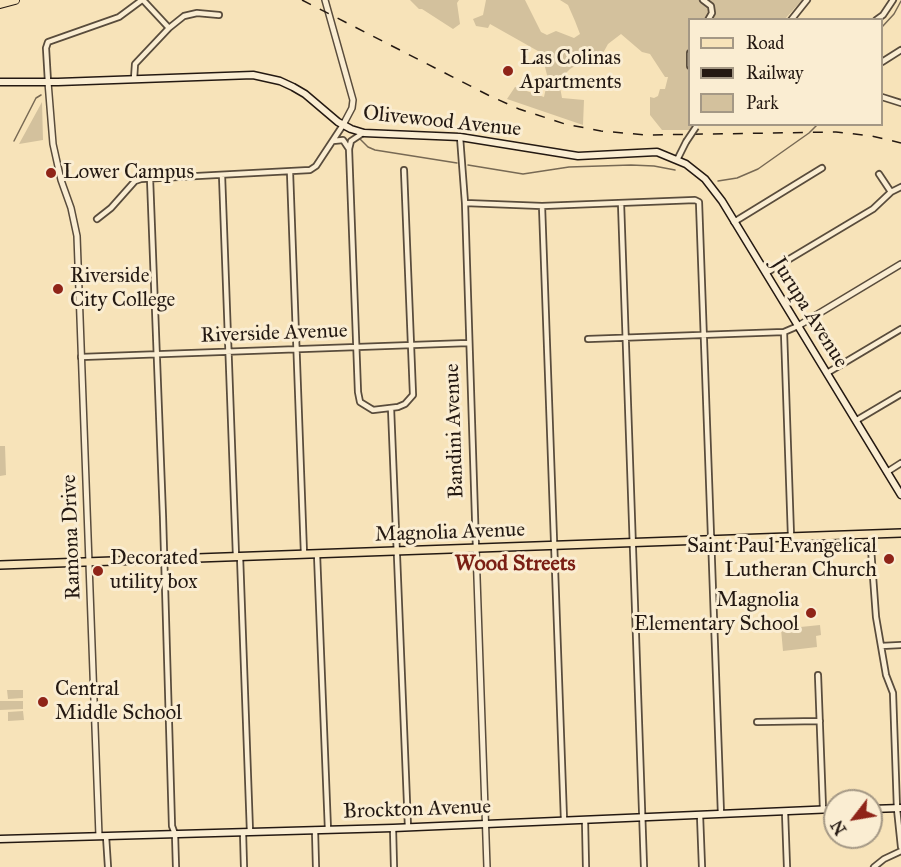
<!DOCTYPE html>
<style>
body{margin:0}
#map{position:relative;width:901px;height:867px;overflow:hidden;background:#f7e3b9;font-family:"IM FELL Great Primer",serif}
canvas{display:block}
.legend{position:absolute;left:688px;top:18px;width:195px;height:108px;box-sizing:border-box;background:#faedd2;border:2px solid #a49885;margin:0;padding:8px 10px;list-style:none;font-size:18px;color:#241912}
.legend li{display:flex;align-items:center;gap:12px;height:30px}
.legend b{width:30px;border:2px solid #a49885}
.north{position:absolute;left:823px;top:789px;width:60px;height:60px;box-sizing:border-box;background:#faedd2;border:2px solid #a49885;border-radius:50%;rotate:239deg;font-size:16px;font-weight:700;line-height:24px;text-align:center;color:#241912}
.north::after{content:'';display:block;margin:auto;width:21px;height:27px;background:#8f2418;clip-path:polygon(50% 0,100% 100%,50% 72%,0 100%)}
</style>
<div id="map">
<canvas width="901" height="867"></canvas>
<ul class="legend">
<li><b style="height:8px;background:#f7e3b9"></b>Road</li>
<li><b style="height:8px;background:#241912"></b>Railway</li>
<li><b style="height:16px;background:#d3c19d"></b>Park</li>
</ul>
<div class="north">N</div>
</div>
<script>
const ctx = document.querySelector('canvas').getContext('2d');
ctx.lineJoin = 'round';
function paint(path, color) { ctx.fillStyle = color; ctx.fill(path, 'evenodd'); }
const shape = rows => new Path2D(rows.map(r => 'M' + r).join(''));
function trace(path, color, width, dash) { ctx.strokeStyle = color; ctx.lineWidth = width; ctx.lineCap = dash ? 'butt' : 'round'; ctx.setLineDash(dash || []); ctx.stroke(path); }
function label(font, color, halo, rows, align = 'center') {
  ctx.font = font + ' "IM FELL Great Primer",serif'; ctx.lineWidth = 6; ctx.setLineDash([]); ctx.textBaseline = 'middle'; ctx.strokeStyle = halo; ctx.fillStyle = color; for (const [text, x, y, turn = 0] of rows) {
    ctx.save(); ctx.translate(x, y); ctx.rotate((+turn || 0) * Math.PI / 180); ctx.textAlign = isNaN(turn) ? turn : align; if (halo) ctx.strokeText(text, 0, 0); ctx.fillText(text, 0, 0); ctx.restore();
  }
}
paint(shape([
 [410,0,459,0,457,3,460,24,453,29,422,9,419,9],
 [486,0,525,0,541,32,547,35,556,31,574,38,580,34,575,21,568,5,560,0,802,0,785,19,690,20,690,124,696,125,691,130,662,130,650,115,650,97,654,98,658,96,660,89,665,89,668,77,665,77,650,54,642,52,621,34,608,44,597,64,583,61,570,69,562,77,560,87,562,98,584,100,583,125,507,99,515,87,544,97,548,79,544,63,545,55,490,24,488,28,476,26,473,19,483,15],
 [42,102,43,140,19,144],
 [0,446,5,446,6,475,0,476],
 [820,625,821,635,816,636,817,647,783,651,781,629],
 [7,690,23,690,23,698,8,699],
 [0,701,23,701,23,709,0,710],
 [23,711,24,720,8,721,8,712]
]), '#d3c19d');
trace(shape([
 [882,27,894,14,901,1],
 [360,139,368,147,375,150,457,163],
 [14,141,36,98,41,95],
 [468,165,523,174,569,167,631,165,654,166,675,170],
 [718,181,737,178,758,169,809,133,818,124]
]), '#776954', 1.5);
const minor = shape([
 [143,0,169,28],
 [703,0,711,6,712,13,708,20],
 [791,20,807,0],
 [876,20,883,15,893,0],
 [690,53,690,66],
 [882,62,901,50],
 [134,79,135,64,169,28,184,16,197,13,219,15],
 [48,82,46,48,48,42,119,17,142,0],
 [882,97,901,103],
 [363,133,351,141,349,149,358,392,360,402,373,410,398,407,405,404,413,395,404,170],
 [460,137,465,203,476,548],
 [333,141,343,140,349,149],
 [677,160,686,142],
 [290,172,304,554],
 [879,174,891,192],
 [222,175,236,556],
 [150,178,163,517,172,826,175,834,176,867],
 [465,203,542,206,695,200,699,202,721,814],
 [621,203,644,867],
 [542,206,564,820],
 [97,219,111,208,135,181,141,179,310,170,316,166,343,125],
 [734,222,822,168],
 [766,273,873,209,891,192,901,187],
 [784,332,791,536],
 [588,339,784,332,798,326],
 [81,357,468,343],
 [827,373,901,329],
 [391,408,408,827],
 [857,420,901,394],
 [887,472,901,463],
 [870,535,876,617,886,675,893,693,897,809,901,847],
 [317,554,328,830],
 [240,556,250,832],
 [881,646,901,645],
 [818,675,823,809],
 [757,722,820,721],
 [785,812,787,867],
 [700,815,702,867],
 [585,820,586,867],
 [393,828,394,867],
 [315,830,316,867],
 [243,832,244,867],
 [106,836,108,867],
 [874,867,884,859,901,851]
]);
const tertiary = shape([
 [325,0,353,100,352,108,343,125],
 [48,82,53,144,61,180,71,208,77,236,99,836],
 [798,326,901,264],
 [476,549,487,867]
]);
const secondary = shape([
 [0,82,58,82,253,75,280,81,293,87,305,94,338,122,351,129,364,133,460,137,578,156,657,152,686,164,705,179,722,201,901,495],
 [871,809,901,808],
 [0,839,393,828,835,809]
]);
const primary = shape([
 [0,565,901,533]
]);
const motorway = shape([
 [0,4,15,0]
]);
trace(minor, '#594c3c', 8);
trace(tertiary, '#594c3c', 8);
trace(secondary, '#241912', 9);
trace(primary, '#241912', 10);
trace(motorway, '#241912', 10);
trace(minor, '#faedd2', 4.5);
trace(tertiary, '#faedd2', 5);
trace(secondary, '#faedd2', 6);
trace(primary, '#f7e3b9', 7);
trace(motorway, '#f7e3b9', 8);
trace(shape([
 [302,0,488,95,519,109,565,124,601,131,647,135,836,132,872,136,901,143]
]), '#241912', 1.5, [10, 10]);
const minorBridge = shape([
 [686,142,696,127]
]);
trace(minorBridge, '#594c3c', 8, []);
trace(minorBridge, '#faedd2', 4.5);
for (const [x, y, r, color] of [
 [508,71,6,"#8f2418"],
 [51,173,6,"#8f2418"],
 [58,289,6,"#8f2418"],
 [889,559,6,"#8f2418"],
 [98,571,6,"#8f2418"],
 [811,613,6,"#8f2418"],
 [43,702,6,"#8f2418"]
]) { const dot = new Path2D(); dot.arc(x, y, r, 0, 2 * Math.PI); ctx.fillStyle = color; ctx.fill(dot); trace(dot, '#faedd2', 2); }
label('21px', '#241912', '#faedd2', [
 ["Las Colinas",520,59],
 ["Apartments",520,83],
 ["Lower Campus",63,173],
 ["Riverside",70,277],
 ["City College",70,301],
 ["Saint Paul Evangelical",877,547,"right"],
 ["Lutheran Church",877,571,"right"],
 ["Decorated",110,559],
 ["utility box",110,583],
 ["Magnolia",799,601,"right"],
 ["Elementary School",799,625,"right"],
 ["Central",55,690],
 ["Middle School",55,714]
], 'left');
label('21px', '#241912', '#faedd2', [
 ["Olivewood Avenue",442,122,6],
 ["Jurupa Avenue",809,313,58],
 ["Riverside Avenue",274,334,-2],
 ["Bandini Avenue",455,431,-92],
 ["Magnolia Avenue",450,533,-2],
 ["Ramona Drive",72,537,-92],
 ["Brockton Avenue",417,810,-2]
]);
label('bold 22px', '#7a1f14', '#faedd2', [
 ["Wood Streets",515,565]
]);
</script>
